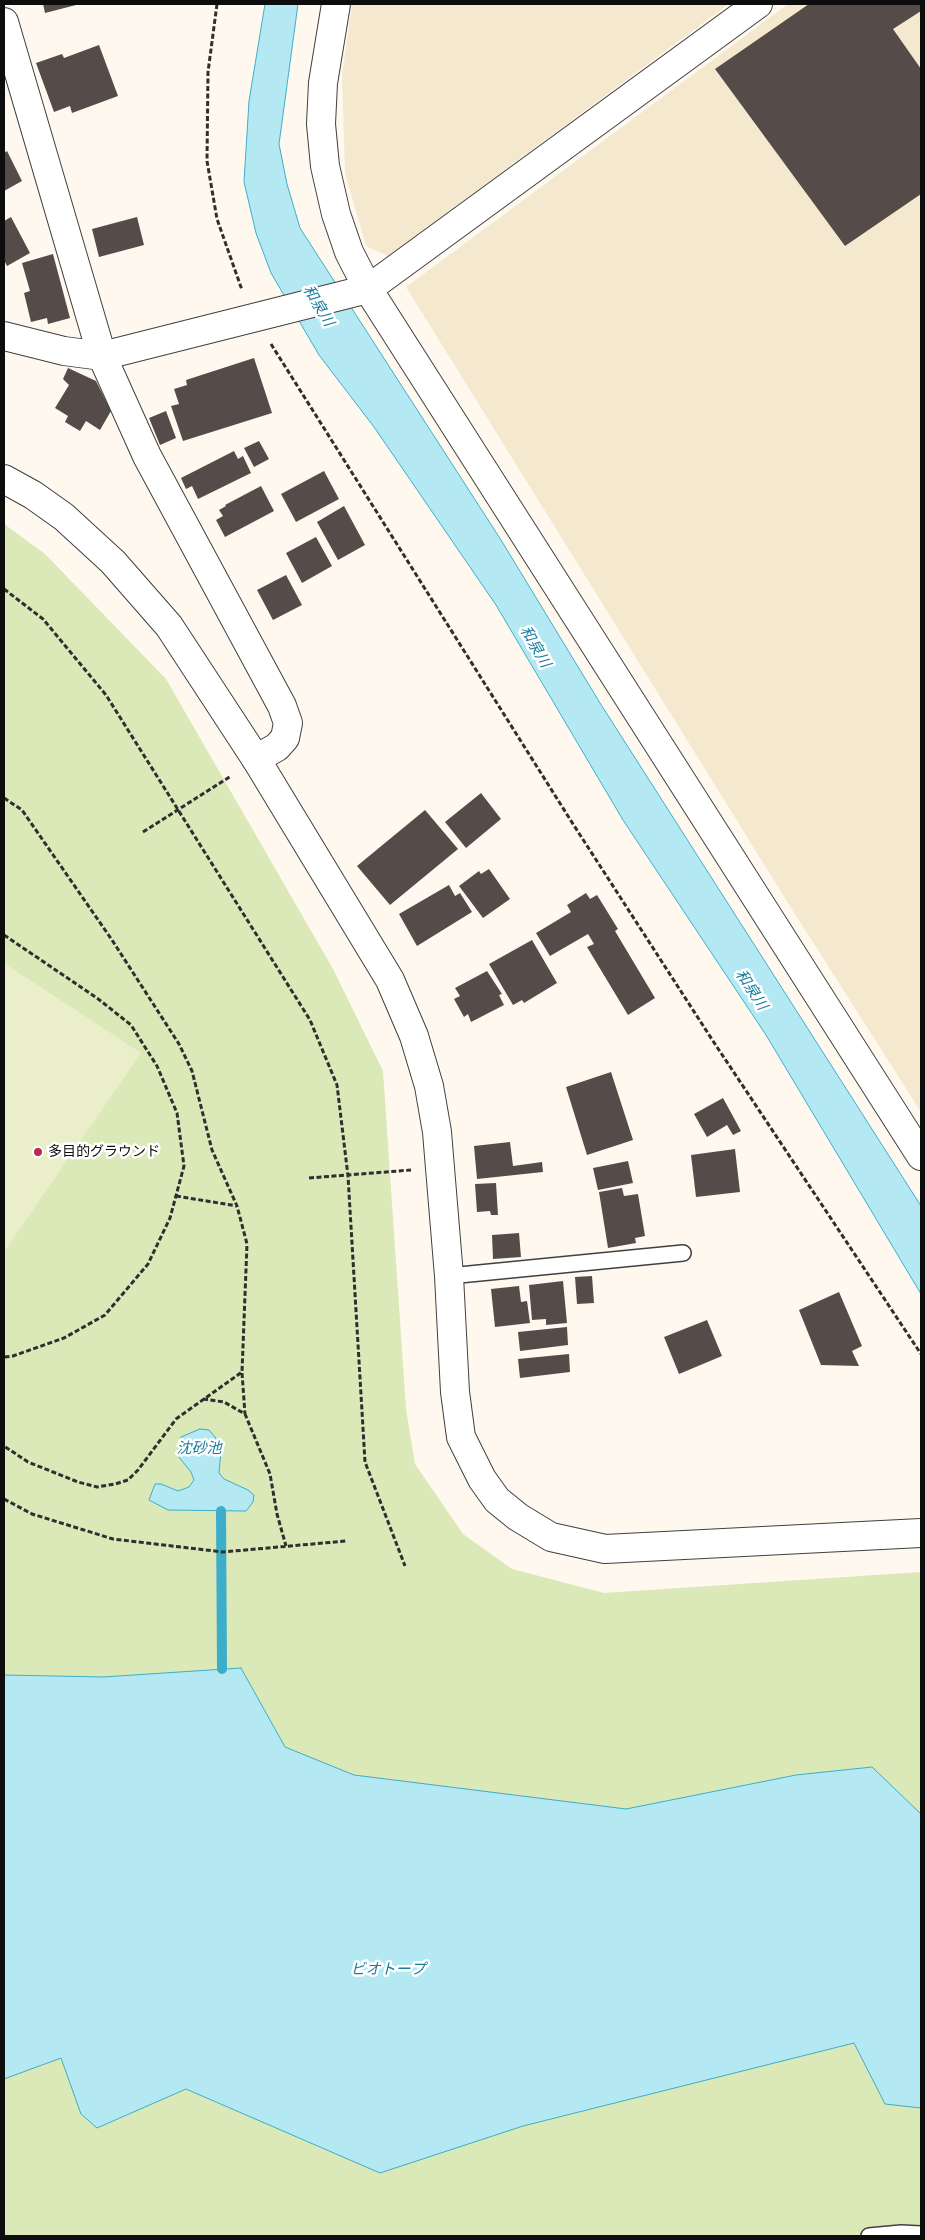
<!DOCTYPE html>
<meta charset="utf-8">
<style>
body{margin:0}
#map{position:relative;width:925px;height:2240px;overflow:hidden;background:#fff8ee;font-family:Bitter,serif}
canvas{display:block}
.frame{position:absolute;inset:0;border:5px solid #0d0d0d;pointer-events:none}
</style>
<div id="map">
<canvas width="925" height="2240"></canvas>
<div class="frame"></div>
</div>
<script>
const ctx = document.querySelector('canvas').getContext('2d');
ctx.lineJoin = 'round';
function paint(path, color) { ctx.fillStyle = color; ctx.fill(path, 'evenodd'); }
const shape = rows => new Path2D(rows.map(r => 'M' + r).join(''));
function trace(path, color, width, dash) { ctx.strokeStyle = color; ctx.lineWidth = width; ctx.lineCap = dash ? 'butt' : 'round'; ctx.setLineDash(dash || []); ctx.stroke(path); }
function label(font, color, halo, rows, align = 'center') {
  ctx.font = font + ' Bitter,"Noto Sans JP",serif'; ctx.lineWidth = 5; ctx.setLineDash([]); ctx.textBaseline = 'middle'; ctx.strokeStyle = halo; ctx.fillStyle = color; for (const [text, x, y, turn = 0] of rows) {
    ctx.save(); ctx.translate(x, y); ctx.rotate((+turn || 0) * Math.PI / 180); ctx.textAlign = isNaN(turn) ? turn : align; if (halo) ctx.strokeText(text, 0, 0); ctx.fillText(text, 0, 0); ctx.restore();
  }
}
paint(shape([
 [352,4,729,4,388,256,366,246,345,173,342,75],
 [788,4,921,4,921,1112,793,911,406,287]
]), '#f4e9cf');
paint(shape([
 [4,524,45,554,166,679,333,969,383,1071,406,1409,415,1464,463,1534,512,1569,604,1593,921,1572,921,2236,4,2236]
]), '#dbe8b8');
paint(shape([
 [4,963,141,1053,4,1252]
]), '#eaefca');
const water = shape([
 [265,4,298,4,279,144,287,184,300,228,501,540,600,703,921,1206,921,1294,766,1035,623,820,496,605,374,427,319,355,271,273,256,233,244,182,249,101,265,4],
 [200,1429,209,1430,215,1437,221,1450,219,1473,224,1479,248,1490,254,1495,253,1502,246,1511,168,1510,149,1500,155,1484,161,1484,178,1491,189,1487,194,1480,191,1472,178,1456,178,1447,181,1437,200,1429],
 [241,1668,285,1747,354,1775,626,1809,796,1775,872,1767,921,1814,921,2108,885,2104,854,2043,523,2126,380,2173,186,2089,97,2128,81,2114,61,2058,4,2079,4,1675,103,1677,241,1668]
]);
paint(water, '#b4e9f4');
trace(water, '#3daec9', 1);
trace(shape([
 [221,1511,222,1669]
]), '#3daec9', 10);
paint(shape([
 [43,4,80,4,45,13],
 [809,4,921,4,921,11,893,29,921,69,921,194,845,246,715,69],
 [99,45,118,96,72,113,70,106,54,112,36,63,62,54,64,58],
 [7,151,22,181,4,191,4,153],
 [11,217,30,253,7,266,4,260,4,221],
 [137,217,144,245,99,257,92,229],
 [53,254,70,318,48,324,47,318,31,322,24,293,30,291,22,263],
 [254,358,272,413,183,441,171,406,179,404,174,389,187,385,186,380],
 [68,368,96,381,111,411,100,430,86,421,80,431,65,422,68,416,55,408,69,385,63,379],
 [166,411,176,438,160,445,149,418],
 [259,441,269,459,254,467,244,448],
 [234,451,238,459,243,456,251,473,198,499,192,486,186,489,181,478],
 [324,471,339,499,296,522,281,494],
 [261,486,274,511,225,537,216,520,223,516,219,510,226,506,225,505],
 [344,506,365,545,338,560,317,522],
 [316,537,332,566,302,583,286,553],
 [286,575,302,605,273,620,257,590],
 [481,793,501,819,466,848,445,822],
 [425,810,458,849,390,905,357,866],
 [489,869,510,899,483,918,459,886,479,871,481,874],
 [449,885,455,896,460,893,472,912,417,946,399,914],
 [586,893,590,899,597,895,618,929,615,931,655,998,628,1015,587,947,594,944,588,934,550,956,536,933,571,912,567,905],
 [532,940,557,983,524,1003,522,1000,513,1005,489,964],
 [487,971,502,994,499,995,504,1005,471,1022,468,1014,464,1017,454,999,460,996,455,988],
 [611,1072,633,1140,587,1155,566,1087],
 [723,1098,741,1131,733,1135,727,1125,707,1137,694,1114],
 [510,1142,513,1166,542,1162,543,1172,477,1179,474,1146],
 [735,1149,740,1192,696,1197,691,1155],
 [628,1161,633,1183,598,1190,593,1168],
 [496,1183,498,1215,491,1215,490,1211,477,1212,475,1184],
 [622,1188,624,1196,638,1194,645,1236,635,1238,636,1243,608,1248,599,1192],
 [519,1233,521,1257,493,1259,492,1235],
 [592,1276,594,1303,577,1304,575,1277],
 [563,1281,567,1323,546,1325,546,1319,532,1320,529,1285],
 [519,1286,521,1302,527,1301,530,1323,495,1327,491,1289],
 [839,1292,862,1346,852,1351,859,1366,821,1365,799,1310],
 [707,1320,722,1356,679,1374,664,1337],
 [567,1327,568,1345,520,1351,518,1332],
 [569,1354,570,1372,520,1378,518,1359]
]), '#554c4a');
const service = shape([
 [449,1276,683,1253],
 [869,2236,901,2233,921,2234]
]);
const minor = shape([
 [336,4,323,83,321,124,325,166,336,214,349,252,368,289,921,1156],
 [4,22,102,356,147,456,282,706,288,723,285,738,277,747,256,759],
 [4,336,64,351,102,356,368,289,758,4]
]);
const tertiary = shape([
 [4,479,33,495,64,517,113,562,169,626,256,759,390,980,414,1036,429,1086,437,1132,449,1276,455,1392,461,1437,482,1479,497,1500,518,1517,551,1537,605,1549,921,1533]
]);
trace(service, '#404040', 18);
trace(minor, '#404040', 30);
trace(tertiary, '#404040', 30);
trace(shape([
 [217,4,208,72,207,161,217,219,242,290],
 [271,344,573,824,713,1041,921,1354],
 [4,589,43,619,106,695,310,1020,337,1085,348,1176,365,1462,405,1566],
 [4,798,22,810,112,940,179,1044,192,1071,212,1150,237,1206,247,1244,242,1372,176,1419,138,1470,128,1480,115,1484,97,1487,78,1482,28,1462,4,1446],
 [143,832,231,776],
 [4,935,97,998,131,1025,157,1066,177,1113,184,1166,170,1218,148,1264,105,1315,64,1338,13,1356,4,1357],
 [309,1178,411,1170],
 [176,1196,237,1206],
 [242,1373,245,1414],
 [203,1399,224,1402,245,1414,270,1474,277,1514,286,1546],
 [4,1499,32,1514,113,1539,223,1552,346,1541]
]), '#2f2f2f', 3, [5, 2.5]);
trace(service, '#fff', 15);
trace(minor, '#fff', 28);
trace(tertiary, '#fff', 28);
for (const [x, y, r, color] of [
 [38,1152,5,"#b9294d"]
]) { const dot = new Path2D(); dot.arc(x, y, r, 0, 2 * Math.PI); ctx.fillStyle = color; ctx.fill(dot); trace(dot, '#fff', 2); }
label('14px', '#0d0d0d', '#fff', [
 ["多目的グラウンド",48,1152]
], 'left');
label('italic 15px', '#1a7d9c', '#fff', [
 ["和泉川",318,306,59],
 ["和泉川",535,647,60],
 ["和泉川",751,990,57],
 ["沈砂池",199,1449],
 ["ビオトープ",388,1970]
]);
</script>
